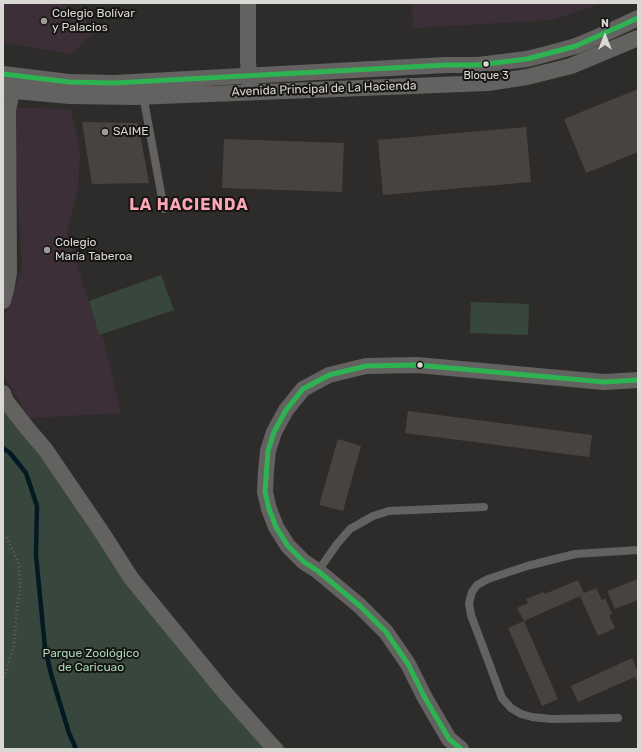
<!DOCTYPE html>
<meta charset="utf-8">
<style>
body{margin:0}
#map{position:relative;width:641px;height:752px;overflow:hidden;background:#2e2c2a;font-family:Rubik,sans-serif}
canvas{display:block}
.frame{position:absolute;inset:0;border:4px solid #dad8d5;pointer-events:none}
.north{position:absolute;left:585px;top:16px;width:40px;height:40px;-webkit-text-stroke:3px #171513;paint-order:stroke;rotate:0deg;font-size:11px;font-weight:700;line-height:16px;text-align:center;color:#dad8d5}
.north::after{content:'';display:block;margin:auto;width:14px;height:18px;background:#dad8d5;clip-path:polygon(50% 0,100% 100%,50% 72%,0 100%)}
</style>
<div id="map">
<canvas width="641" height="752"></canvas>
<div class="frame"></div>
<div class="north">N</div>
</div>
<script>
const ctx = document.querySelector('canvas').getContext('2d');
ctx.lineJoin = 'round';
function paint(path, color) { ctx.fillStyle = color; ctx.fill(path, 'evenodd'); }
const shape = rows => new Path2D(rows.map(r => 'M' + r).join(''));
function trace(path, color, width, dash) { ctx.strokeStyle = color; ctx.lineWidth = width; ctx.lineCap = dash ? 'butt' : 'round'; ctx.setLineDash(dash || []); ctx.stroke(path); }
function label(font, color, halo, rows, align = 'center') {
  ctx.font = font + ' Rubik,sans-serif'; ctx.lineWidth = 4; ctx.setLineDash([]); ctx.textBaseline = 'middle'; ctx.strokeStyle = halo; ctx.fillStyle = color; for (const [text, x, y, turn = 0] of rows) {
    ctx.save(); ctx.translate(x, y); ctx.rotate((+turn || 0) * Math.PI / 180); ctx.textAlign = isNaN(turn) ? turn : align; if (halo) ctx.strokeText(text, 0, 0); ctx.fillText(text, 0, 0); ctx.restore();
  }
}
paint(shape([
 [3,3,61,3,75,11,96,31,71,54,3,42],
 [412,3,602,3,551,20,413,28],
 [13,108,71,109,80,154,78,188,67,233,99,335,103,337,121,413,29,418,6,379,3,368,3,321,22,268]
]), '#3d2f37');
paint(shape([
 [161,275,174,310,99,335,89,301],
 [471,302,529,304,528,335,470,333],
 [3,384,42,450,229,693,287,749,3,749]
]), '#38473d');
trace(shape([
 [3,448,10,453,26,473,37,506,36,555,45,648,51,674,69,733,76,749]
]), '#041a23', 4.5);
paint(shape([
 [638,89,638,152,586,173,564,119],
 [82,122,138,123,149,183,92,184],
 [526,127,531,182,383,195,378,140],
 [224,139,344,143,342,192,222,188],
 [408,411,592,435,589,457,405,433],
 [338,439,361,446,343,511,319,505],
 [638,579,638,600,615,609,607,591],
 [578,580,584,593,596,588,602,600,605,598,612,614,609,615,615,628,598,636,580,596,524,621,517,608,528,603,526,599,544,592,545,594],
 [524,621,558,699,542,706,508,628],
 [632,658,638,672,638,685,635,677,578,702,571,686]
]), '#494340');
trace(shape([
 [3,535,7,538,19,564,20,589,17,608,14,645,3,680]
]), '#646261', 2.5, [1, 3]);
trace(shape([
 [143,95,164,209],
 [318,571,337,544,350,529,373,516,389,511,484,507],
 [618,718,551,719,532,717,521,714,511,708,502,698,471,615,469,603,472,592,477,585,488,579,527,566,575,554,638,550]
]), '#636260', 8);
trace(shape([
 [248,3,248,61,250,87],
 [3,74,69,82,114,83,446,65,478,65,527,59,543,55,576,46,593,39,638,18],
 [3,90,70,96,135,97,488,83,527,77,571,66,638,38],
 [3,301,6,290,9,273,8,110,12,91],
 [3,393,6,401,27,428,45,449,103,534,131,578,226,694,275,749],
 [461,749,449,739,425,698,408,664,386,632,360,606,318,571,304,562,288,546,276,527,269,509,265,492,266,471,268,451,274,432,286,410,303,389,329,375,366,366,417,365,604,382,638,380]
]), '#636260', 16);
trace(shape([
 [3,74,69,82,114,83,446,65,478,65,527,59,576,46,638,18],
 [461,749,449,739,425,698,408,664,386,632,360,606,318,571,304,562,288,546,276,527,269,509,265,492,268,451,274,432,286,410,303,389,329,375,366,366,417,365,604,382,638,380]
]), '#2db352', 5);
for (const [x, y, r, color] of [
 [44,21,4,"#9e9c99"],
 [486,64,3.5,"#dad8d5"],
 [105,132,4,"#9e9c99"],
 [47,250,4,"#9e9c99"],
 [420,365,3.5,"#dad8d5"]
]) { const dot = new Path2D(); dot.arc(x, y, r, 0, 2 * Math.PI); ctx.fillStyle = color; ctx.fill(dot); trace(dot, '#171513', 1.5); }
label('11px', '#dad8d5', '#171513', [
 ["Bloque 3",486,76]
]);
label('12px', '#dad8d5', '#171513', [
 ["Colegio Bolívar",52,14],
 ["y Palacios",52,28],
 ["SAIME",113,132],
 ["Colegio",55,243],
 ["María Taberoa",55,257]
], 'left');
label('12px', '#dad8d5', '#171513', [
 ["Avenida Principal de La Hacienda",324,89,-2]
]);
label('12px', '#a3d6b4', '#171513', [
 ["Parque Zoológico",91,654],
 ["de Caricuao",91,668]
]);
ctx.letterSpacing = '1px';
label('bold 16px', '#fba7b5', '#171513', [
 ["LA HACIENDA",189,205]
]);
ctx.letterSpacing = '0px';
</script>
